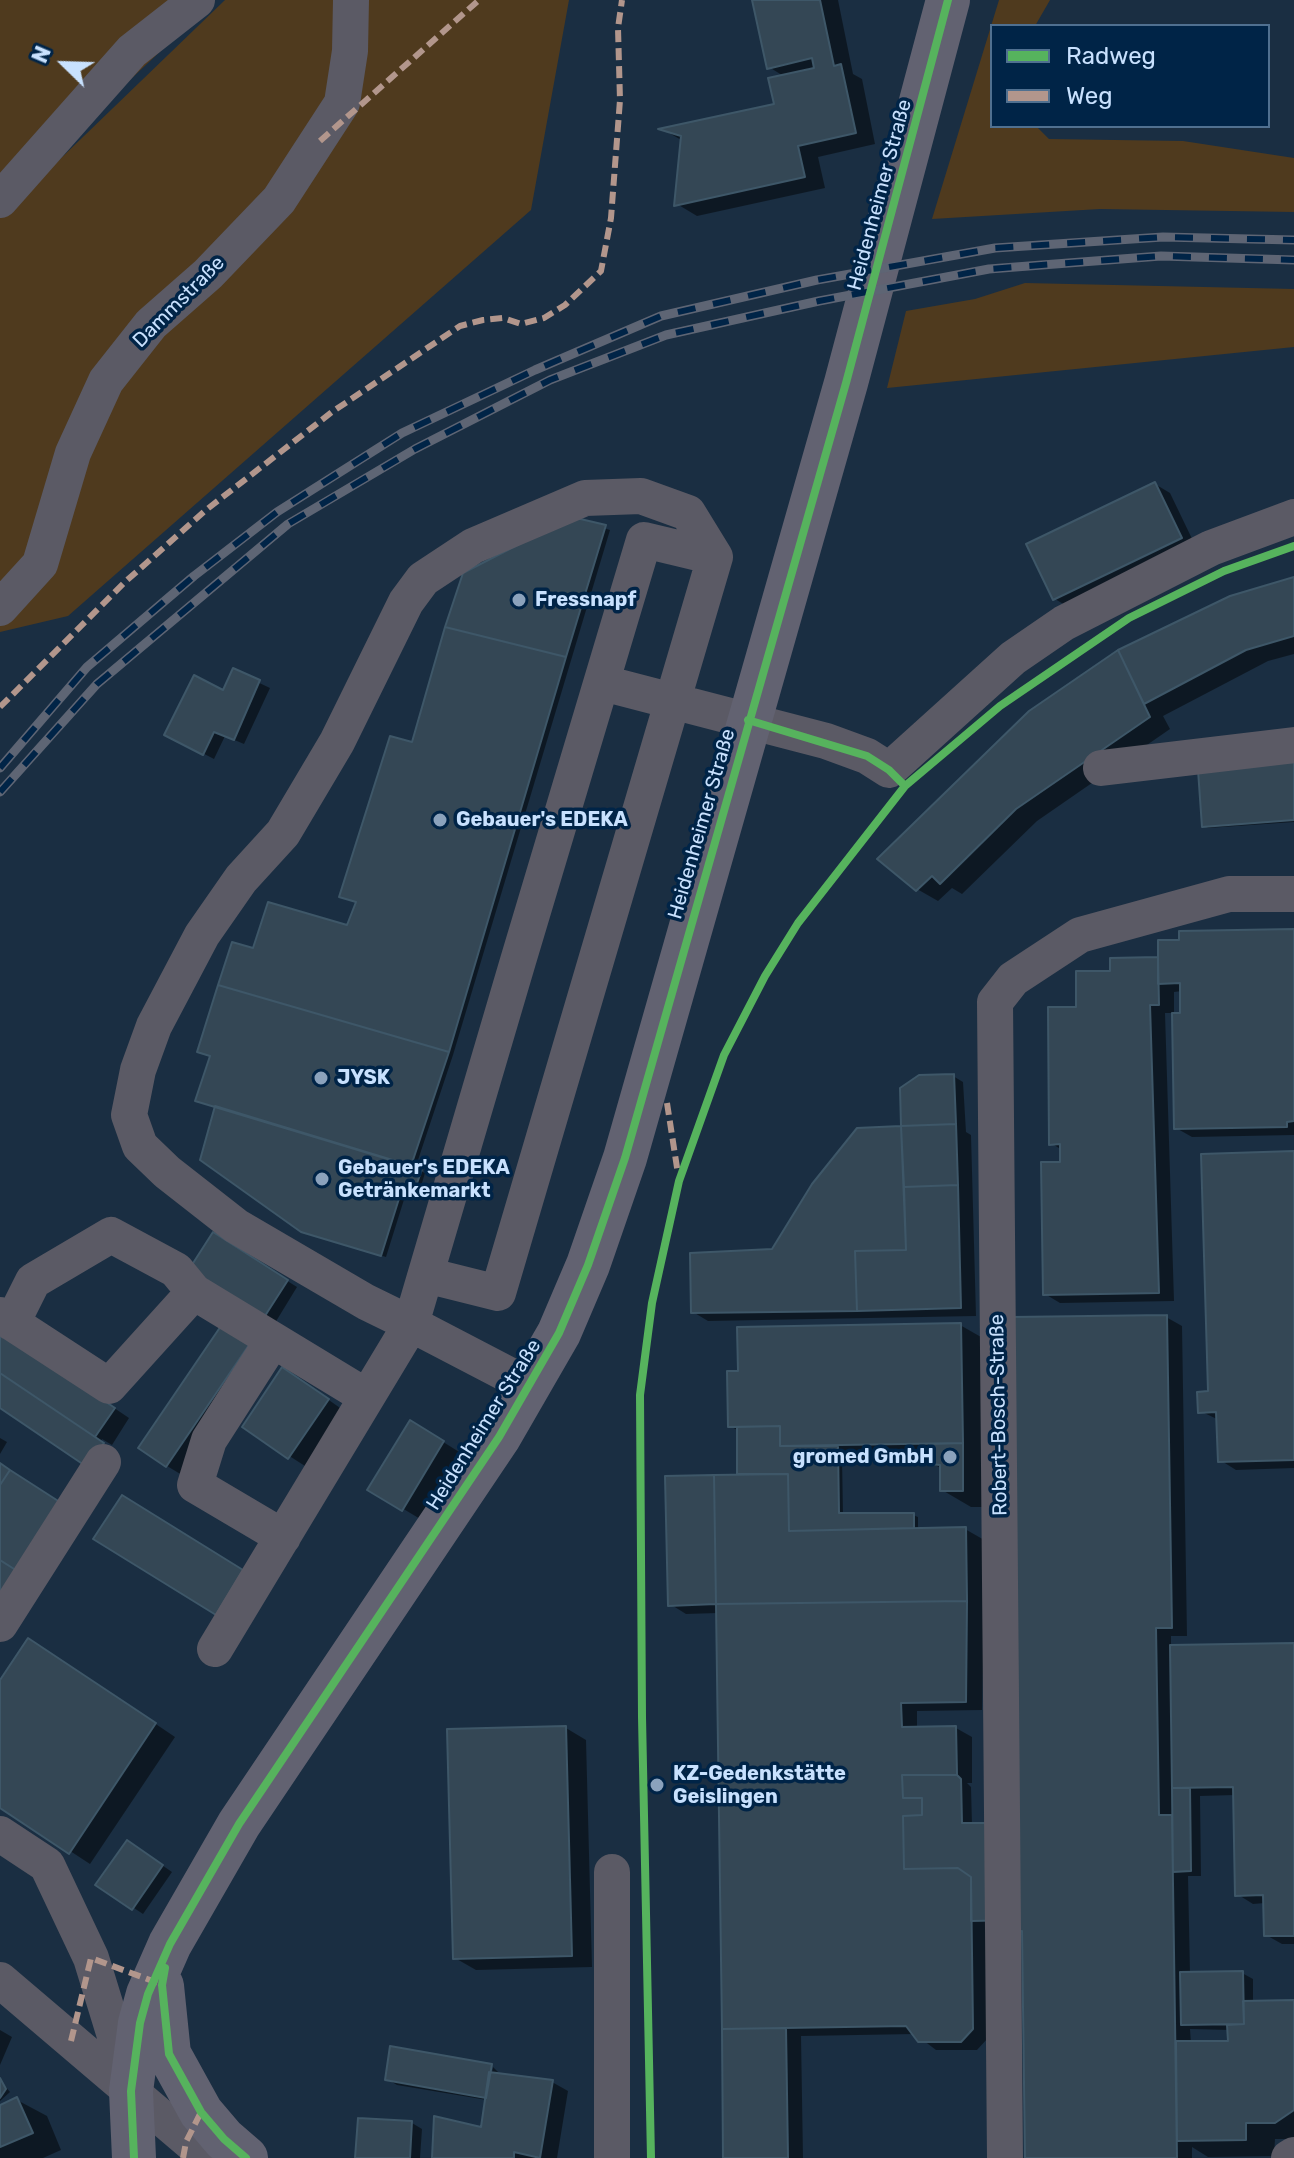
<!DOCTYPE html>
<meta charset="utf-8">
<style>
body{margin:0}
#map{position:relative;width:1294px;height:2158px;overflow:hidden;background:#1a2e42;font-family:Rubik,sans-serif}
canvas{display:block}
.legend{position:absolute;left:990px;top:24px;width:280px;height:104px;box-sizing:border-box;background:#002447;border:2px solid #507090;margin:0;padding:10px 14px;list-style:none;font-size:24px;color:#c8e1fe}
.legend li{display:flex;align-items:center;gap:16px;height:40px}
.legend b{width:40px;border:2px solid #507090}
.north{position:absolute;left:24px;top:24px;width:80px;height:80px;-webkit-text-stroke:6px #002447;paint-order:stroke;rotate:293deg;font-size:22px;font-weight:700;line-height:32px;text-align:center;color:#c8e1fe}
.north::after{content:'';display:block;margin:auto;width:28px;height:36px;background:#c8e1fe;clip-path:polygon(50% 0,100% 100%,50% 72%,0 100%)}
</style>
<div id="map">
<canvas width="1294" height="2158"></canvas>
<ul class="legend">
<li><b style="height:10px;background:#56b35d"></b>Radweg</li>
<li><b style="height:10px;background:#b2968c"></b>Weg</li>
</ul>
<div class="north">N</div>
</div>
<script>
const ctx = document.querySelector('canvas').getContext('2d');
ctx.lineJoin = 'round';
function paint(path, color) { ctx.fillStyle = color; ctx.fill(path, 'evenodd'); }
const shape = rows => new Path2D(rows.map(r => 'M' + r).join(''));
function trace(path, color, width, dash) { ctx.strokeStyle = color; ctx.lineWidth = width; ctx.lineCap = dash ? 'butt' : 'round'; ctx.setLineDash(dash || []); ctx.stroke(path); }
function label(font, color, halo, rows, align = 'center') {
  ctx.font = font + ' Rubik,sans-serif'; ctx.lineWidth = 7; ctx.setLineDash([]); ctx.textBaseline = 'middle'; ctx.strokeStyle = halo; ctx.fillStyle = color; for (const [text, x, y, turn = 0] of rows) {
    ctx.save(); ctx.translate(x, y); ctx.rotate((+turn || 0) * Math.PI / 180); ctx.textAlign = isNaN(turn) ? turn : align; if (halo) ctx.strokeText(text, 0, 0); ctx.fillText(text, 0, 0); ctx.restore();
  }
}
paint(shape([
 [0,0,215,0,0,202],
 [225,0,569,0,531,210,68,616,0,632,0,217],
 [999,0,1050,0,1035,26,992,26,992,126,1036,126,1049,139,1183,141,1294,158,1294,212,1100,209,932,219],
 [1025,283,1294,289,1294,347,887,388,906,311,975,299]
]), '#4f3a1e');
paint(shape([
 [754,0,838,0,853,74,862,79,875,144,818,157,825,188,697,216,677,204,683,141,664,130,776,105,785,77,769,67],
 [1155,484,1170,493,1196,547,1070,608,1055,599],
 [572,519,610,530,453,1055,415,1169,425,1173,419,1193,407,1190,386,1257,307,1233,254,951,349,927,413,744],
 [1294,579,1294,654,1268,661,1163,716,1170,729,1037,821,962,894,952,888,938,901,917,889,1030,713,1119,651],
 [234,671,270,688,244,744,225,736,214,759,177,740,224,693],
 [1294,764,1294,822,1208,828,1204,826],
 [1294,931,1294,1135,1192,1137,1176,1128,1182,991,1174,992,1174,1013,1165,1013,1174,1301,1060,1303,1045,1294,1062,1164,1062,1150,1051,1143,1078,1008,1112,973],
 [953,1076,963,1082,966,1132,971,1135,976,1316,708,1321,693,1312,773,1251,858,1129,908,1128],
 [1294,1153,1294,1468,1236,1470,1220,1460,1219,1420,1200,1411,1210,1393],
 [214,1235,297,1287,275,1323,190,1271],
 [1166,1317,1182,1326,1187,1636,1171,1636,1171,1647,1294,1645,1294,1944,1282,1944,1266,1935,1265,1903,1253,1904,1237,1894,1235,1795,1200,1796,1201,1876,1188,1876,1190,1974,1242,1973,1253,1979,1253,2003,1294,2002,1294,2139,1275,2139,1274,2156,1208,2157,1192,2147,1192,2158,1027,2158,1024,1933,1019,1930,988,2038,977,2050,936,2050,915,2034,801,2036,803,2158,725,2158,718,1613,686,1614,670,1604,745,1476,739,1473,739,1431,730,1426,960,1325,981,1337,992,1507,971,1507,942,1490,942,1469,932,1463,932,1455,842,1457,843,1515,913,1515,918,1517,918,1530,965,1529,986,1541,982,1710,917,1711,917,1729,956,1728,972,1737,972,1783,967,1783,971,1787,972,1825,1015,1825],
 [1190,2029,1230,2030,1230,2043,1191,2043],
 [0,1331,129,1418,112,1445,102,1439,101,1442,113,1451,0,1406],
 [240,1335,266,1353,182,1475,167,1466],
 [299,1379,343,1410,305,1466,244,1427],
 [0,1438,7,1442,0,1454],
 [440,1440,472,1460,432,1526,370,1489],
 [49,1652,175,1737,90,1864,0,1805,0,1683],
 [566,1728,586,1740,592,1967,476,1970,455,1958],
 [137,1848,172,1872,143,1914,98,1884],
 [0,2030,12,2037,0,2065],
 [491,2066,488,2074,492,2074,493,2067,501,2075,552,2082,568,2091,557,2158,434,2158,483,2129,487,2100,397,2085,387,2079],
 [0,2080,10,2092,0,2101],
 [17,2100,47,2116,61,2150,43,2158,0,2158,0,2107],
 [412,2123,422,2129,420,2158,357,2158]
]), '#0007');
const building = shape([
 [752,0,820,0,834,66,841,64,856,133,798,146,805,177,674,206,681,136,658,129,774,104,768,78,814,68,812,58,767,69,752,0],
 [1155,482,1182,538,1053,600,1026,544,1155,482],
 [572,517,606,525,566,657,445,627,463,573,572,517],
 [1294,577,1294,636,1246,650,1144,704,1118,650,1230,596,1294,577],
 [445,627,566,657,449,1052,218,985,232,942,253,948,268,902,347,925,356,902,339,897,390,736,412,742,445,627],
 [1118,650,1150,717,1016,809,940,884,932,876,916,891,877,859,1029,711,1118,650],
 [233,668,260,680,234,740,214,732,203,755,164,735,194,675,223,690,233,668],
 [1294,762,1294,820,1202,827,1198,770,1294,762],
 [1294,929,1294,1121,1287,1122,1287,1127,1174,1129,1172,1013,1180,1013,1180,983,1158,984,1158,940,1179,940,1179,931,1294,929],
 [1158,957,1159,1005,1150,1005,1159,1293,1043,1295,1041,1162,1060,1162,1060,1144,1049,1145,1048,1007,1076,1007,1076,971,1110,971,1110,958,1158,957],
 [218,985,449,1052,411,1166,195,1101,210,1056,197,1052,218,985],
 [954,1074,956,1124,901,1126,900,1088,919,1075,954,1074],
 [215,1106,422,1169,414,1192,402,1189,381,1256,301,1232,200,1160,215,1106],
 [956,1124,958,1185,904,1187,901,1126,956,1124],
 [901,1126,906,1250,855,1251,857,1311,691,1313,690,1253,772,1249,812,1184,857,1128,901,1126],
 [1294,1151,1294,1460,1218,1462,1216,1412,1198,1413,1197,1392,1208,1391,1201,1154,1294,1151],
 [958,1185,961,1308,857,1311,855,1251,906,1250,904,1187,958,1185],
 [213,1232,288,1280,263,1319,188,1271,213,1232],
 [1167,1315,1172,1628,1156,1628,1159,1815,1172,1815,1177,2158,1025,2158,1022,1931,1017,1931,1012,1317,1167,1315],
 [223,1323,251,1342,166,1467,138,1448,223,1323],
 [961,1323,963,1443,780,1446,780,1426,728,1427,727,1371,738,1371,737,1327,961,1323],
 [0,1330,115,1408,95,1437,0,1373,0,1330],
 [282,1367,329,1399,288,1459,242,1427,282,1367],
 [0,1373,104,1443,87,1467,0,1408,0,1373],
 [410,1420,444,1441,402,1511,367,1490,410,1420],
 [780,1426,780,1446,838,1446,839,1513,914,1513,914,1528,789,1531,788,1474,737,1474,737,1427,780,1426],
 [963,1443,963,1491,940,1491,940,1465,930,1464,930,1444,963,1443],
 [0,1463,10,1470,0,1485,0,1463],
 [10,1470,66,1506,22,1574,0,1560,0,1485,10,1470],
 [788,1474,789,1531,966,1527,967,1601,716,1604,714,1475,788,1474],
 [714,1475,716,1604,668,1606,665,1476,714,1475],
 [122,1495,243,1570,216,1615,93,1539,122,1495],
 [0,1560,22,1574,0,1608,0,1560],
 [967,1601,966,1702,901,1703,902,1727,956,1726,957,1775,902,1775,903,1798,922,1798,922,1815,903,1816,904,1869,958,1868,971,1877,973,2029,961,2042,918,2042,906,2026,722,2029,716,1604,967,1601],
 [28,1638,156,1723,69,1854,0,1808,0,1680,28,1638],
 [1294,1643,1294,1936,1264,1936,1263,1895,1235,1896,1233,1787,1172,1788,1170,1645,1294,1643],
 [566,1726,572,1956,453,1959,447,1729,566,1726],
 [902,1775,957,1775,961,1779,962,1823,1015,1823,1016,1920,971,1921,971,1877,958,1868,904,1869,903,1816,922,1815,922,1798,903,1798,902,1775],
 [1172,1788,1190,1788,1191,1871,1173,1872,1172,1788],
 [127,1840,163,1865,132,1910,95,1885,127,1840],
 [1243,1971,1244,2024,1181,2025,1180,1972,1243,1971],
 [1294,2000,1294,2110,1275,2123,1246,2123,1246,2140,1177,2141,1176,2041,1228,2041,1227,2025,1244,2024,1243,2001,1294,2000],
 [786,2028,788,2158,723,2158,722,2029,786,2028],
 [390,2046,492,2064,486,2098,385,2080,390,2046],
 [489,2072,553,2080,540,2158,514,2152,514,2158,432,2158,434,2116,481,2127,489,2072],
 [0,2078,6,2089,0,2098,0,2078],
 [17,2097,33,2133,0,2147,0,2105,17,2097],
 [358,2118,412,2121,410,2158,355,2158,358,2118]
]);
paint(building, '#344755');
trace(building, '#3e5768', 2);
trace(shape([
 [0,200,132,51,197,0],
 [0,608,40,564,73,453,106,381,151,324,208,274,279,200,342,103,350,51,351,0],
 [603,683,826,741,867,756,889,770,1013,658,1064,623,1211,548,1294,517],
 [1101,768,1294,745],
 [426,1275,498,1293,715,557,644,540,518,961,411,1324,530,1386],
 [0,1315,109,1386,194,1292],
 [12,1323,33,1281,111,1235,176,1270,194,1292,367,1397],
 [273,1340,209,1440,195,1485,283,1537],
 [0,1624,103,1462],
 [215,1649,411,1324,366,1302,236,1226,167,1172,140,1146,129,1115,138,1070,154,1026,202,935,241,879,283,833,337,742,406,602,423,579,473,546,585,498,641,496,688,513,715,557],
 [0,1834,47,1865,91,1958,130,2085],
 [0,1980,209,2158],
 [612,2158,612,1872],
 [1005,2158,995,1002,1013,979,1080,935,1229,894,1294,894],
 [1289,2158,1294,2155]
]), '#5b5a65', 36);
trace(shape([
 [162,1986,169,2054,201,2112,224,2139,246,2158],
 [134,2158,131,2091,140,2023,148,1994,170,1944,239,1824,499,1437,559,1333,588,1265,625,1158,846,383,948,0]
]), '#626271', 44);
const rail = shape([
 [0,768,87,667,194,576,277,512,402,433,535,370,661,316,817,280,995,248,1163,237,1294,240],
 [0,792,97,684,288,524,415,449,550,380,666,335,819,301,989,269,1161,256,1294,260]
]);
trace(rail, '#5e6574', 9);
trace(rail, '#002447', 6, [18]);
trace(shape([
 [320,141,479,0],
 [0,707,125,582,206,510,332,412,460,326,483,320,503,318,521,324,544,318,565,305,601,271,611,218,620,100,618,28,622,0],
 [667,1103,678,1174],
 [71,2041,91,1958,158,1983],
 [183,2158,186,2142,201,2112]
]), '#b2968c', 6, [12, 6]);
trace(shape([
 [748,720,867,756,889,770,905,786],
 [165,1968,162,1985,169,2054,201,2112,224,2139,246,2158],
 [134,2158,131,2091,140,2023,148,1994,170,1944,239,1824,499,1437,559,1333,588,1265,625,1158,846,383,948,0],
 [651,2158,642,1717,640,1395,652,1303,679,1181,724,1055,765,976,798,923,905,786,1000,706,1129,618,1224,571,1294,546]
]), '#56b35d', 8);
for (const [x, y, r, color] of [
 [519,600,8,"#8ba2bc"],
 [440,820,8,"#8ba2bc"],
 [321,1078,8,"#8ba2bc"],
 [322,1179,8,"#8ba2bc"],
 [950,1457,8,"#8ba2bc"],
 [657,1785,8,"#8ba2bc"]
]) { const dot = new Path2D(); dot.arc(x, y, r, 0, 2 * Math.PI); ctx.fillStyle = color; ctx.fill(dot); trace(dot, '#002447', 3); }
label('20px', '#c8e1fe', '#002447', [
 ["Heidenheimer Straße",880,195,-75],
 ["Dammstraße",179,302,-45],
 ["Heidenheimer Straße",702,824,-74],
 ["Robert-Bosch-Straße",999,1415,-91],
 ["Heidenheimer Straße",484,1425,-58]
]);
label('bold 20px', '#c8e1fe', '#002447', [
 ["Fressnapf",535,600],
 ["Gebauer's EDEKA",456,820],
 ["JYSK",337,1078],
 ["Gebauer's EDEKA",338,1168],
 ["Getränkemarkt",338,1191],
 ["gromed GmbH",934,1457,"right"],
 ["KZ-Gedenkstätte",673,1774],
 ["Geislingen",673,1797]
], 'left');
</script>
